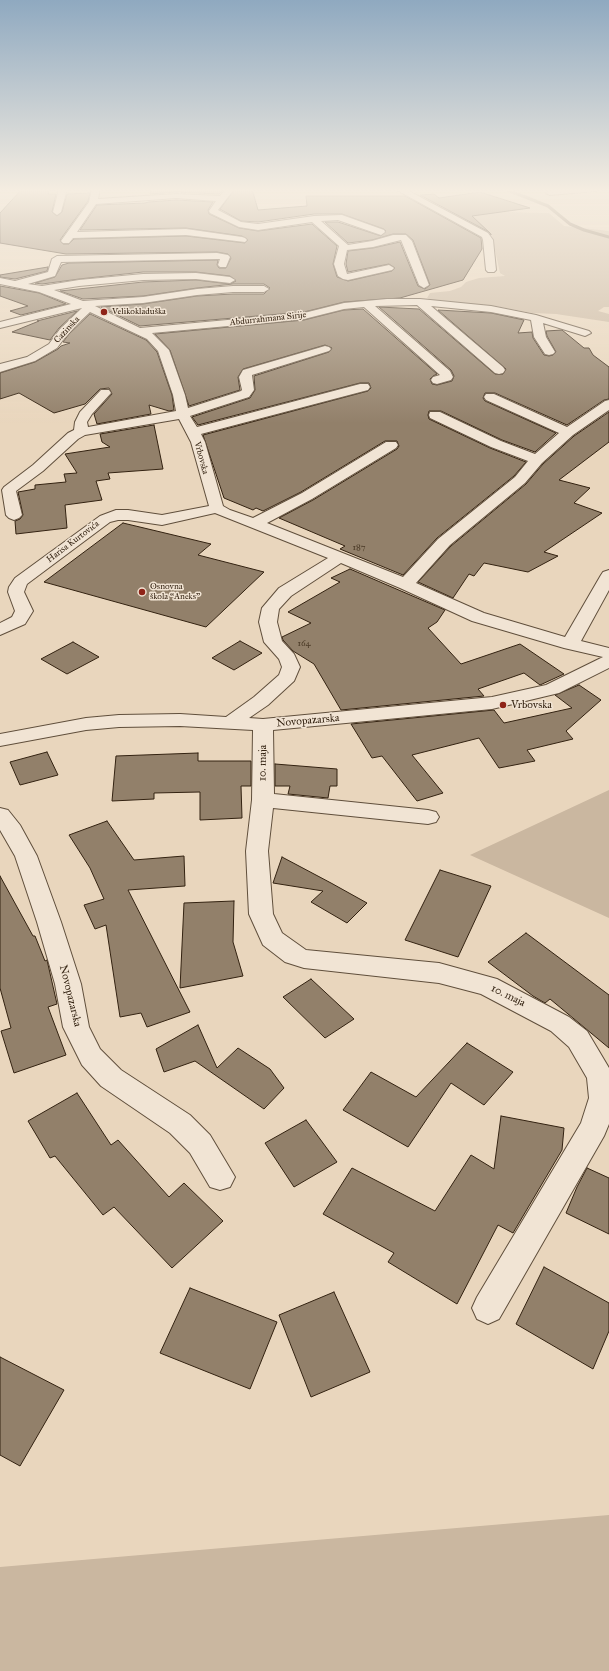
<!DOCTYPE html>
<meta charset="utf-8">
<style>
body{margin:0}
canvas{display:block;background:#e9d6bd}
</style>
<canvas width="609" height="1671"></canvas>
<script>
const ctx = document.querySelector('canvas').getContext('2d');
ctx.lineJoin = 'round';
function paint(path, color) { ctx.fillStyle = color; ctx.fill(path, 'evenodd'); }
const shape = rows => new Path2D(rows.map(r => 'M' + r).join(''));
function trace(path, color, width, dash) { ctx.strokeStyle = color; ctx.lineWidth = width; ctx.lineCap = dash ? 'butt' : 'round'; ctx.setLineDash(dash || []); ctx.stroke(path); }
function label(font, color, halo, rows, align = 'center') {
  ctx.font = font + ' "IM FELL Great Primer",serif'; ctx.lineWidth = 3; ctx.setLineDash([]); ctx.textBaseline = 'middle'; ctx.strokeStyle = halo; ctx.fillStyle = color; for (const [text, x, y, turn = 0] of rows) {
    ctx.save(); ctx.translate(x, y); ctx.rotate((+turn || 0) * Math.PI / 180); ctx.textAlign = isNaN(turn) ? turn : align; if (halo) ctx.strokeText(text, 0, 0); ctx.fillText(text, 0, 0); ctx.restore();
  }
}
paint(shape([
 [492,208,500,212,549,213,564,226,609,231,609,307,604,307,598,311,609,314,609,322,556,314,532,313,495,306,435,301,427,298,430,293,450,291,461,287,466,282,479,278,505,276,500,273,492,236,449,212],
 [609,790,609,918,470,855],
 [609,1515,609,1671,0,1671,0,1567]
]), '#cab7a0');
trace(shape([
 [505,189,548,206,570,224,584,230,609,237]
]), '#7b6955', 3);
const building = shape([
 [22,189,50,189,48,194,56,194,52,212,57,216,62,212,67,194,90,193,88,201,60,240,63,244,69,244,74,239,186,236,245,243,248,240,242,236,186,228,80,230,97,205,145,203,149,202,176,200,213,202,208,210,209,214,239,228,258,231,312,224,337,246,333,264,337,277,348,281,392,271,395,268,389,264,348,272,346,264,348,251,373,248,400,242,418,286,425,289,430,285,413,240,406,234,393,234,372,240,348,243,325,222,338,222,381,236,386,231,384,229,342,214,314,214,258,222,241,221,220,209,235,189,252,189,258,210,307,206,306,196,405,196,481,238,482,249,463,280,400,298,344,302,304,312,140,326,101,307,143,304,197,296,233,294,264,294,270,288,264,284,233,284,197,288,143,296,83,299,60,291,143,282,196,280,230,284,236,281,230,276,196,272,143,272,79,279,42,284,35,283,55,277,62,265,69,263,218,260,217,265,219,268,226,268,231,258,228,254,217,252,66,254,0,243,0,213,22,189],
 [170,189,224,189,219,194,176,192,150,194,151,190,170,189],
 [480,192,530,208,472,216,491,234,491,235,489,232,420,195,434,194,439,198,480,192],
 [48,267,47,271,15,279,0,277,0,275,48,267],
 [0,286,39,293,66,304,21,315,10,311,28,306,0,296,0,286],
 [379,307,419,309,495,374,503,374,506,369,438,310,491,313,524,320,518,333,532,332,533,338,544,355,549,356,553,355,556,352,547,336,546,331,562,330,584,348,589,348,593,355,609,367,609,399,604,400,567,425,495,393,485,393,483,398,485,401,556,433,535,452,502,440,441,411,429,411,428,415,429,419,490,448,526,462,514,476,437,538,403,575,340,549,345,546,279,518,313,500,397,449,399,446,397,441,385,441,301,492,263,511,256,508,253,510,224,498,203,435,368,391,371,388,369,383,360,383,198,425,192,417,250,398,255,390,254,376,329,352,332,348,325,345,243,369,238,377,240,390,189,406,170,350,155,334,304,320,344,310,363,309,437,374,433,376,430,379,432,384,437,385,452,381,454,376,451,370,379,307],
 [77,311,59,328,50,340,12,332,39,321,37,321,77,311],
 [90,314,146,340,157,352,172,395,174,410,169,411,149,405,151,414,97,424,94,414,112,394,109,388,100,389,85,404,54,413,19,393,0,399,0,373,35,362,58,349,61,346,70,343,63,342,69,334,90,314],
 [609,412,609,442,559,480,590,488,574,503,602,513,544,552,558,556,528,572,484,563,474,576,469,574,453,598,418,582,451,546,526,484,543,464,574,436,609,412],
 [154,425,163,469,108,473,110,479,96,481,102,500,65,505,67,528,16,534,15,521,20,519,23,515,18,492,35,489,35,485,66,482,64,474,77,473,65,454,110,447,102,442,100,434,154,425],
 [123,523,211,544,198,555,264,572,206,627,44,582,123,523],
 [350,569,445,610,437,622,428,628,461,664,520,644,564,674,540,685,524,673,478,689,484,696,341,710,314,664,293,651,283,640,282,637,311,623,288,612,340,582,331,578,350,569],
 [240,641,262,653,234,670,212,658,240,641],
 [73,642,99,657,67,674,41,659,73,642],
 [579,685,601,700,566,731,573,739,527,750,535,761,499,768,479,738,412,755,443,793,417,801,382,756,372,758,351,724,494,710,504,723,572,708,555,695,579,685],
 [47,752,58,775,20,785,10,762,47,752],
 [198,753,198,761,251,761,251,786,241,786,242,818,200,820,200,792,154,793,154,799,112,801,116,756,198,753],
 [275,764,337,769,337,786,330,786,328,798,288,794,290,786,275,786,275,764],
 [107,821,134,860,184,856,185,886,128,890,190,1012,147,1027,141,1013,120,1017,106,925,95,929,84,905,104,899,90,868,69,835,107,821],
 [282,857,331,883,367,903,347,923,311,902,323,891,273,883,282,857],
 [440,870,491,886,458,957,405,940,440,870],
 [0,876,33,936,35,936,45,961,47,960,57,1004,48,1007,66,1055,14,1073,1,1031,11,1028,0,988,0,876],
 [234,901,233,942,243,976,180,988,184,903,234,901],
 [526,933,609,995,609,1048,550,999,545,1003,533,996,488,962,526,933],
 [311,979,354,1019,325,1038,283,997,311,979],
 [198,1025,217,1068,238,1048,270,1069,284,1088,264,1109,195,1061,164,1072,156,1049,198,1025],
 [467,1043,513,1072,484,1105,451,1083,408,1147,343,1110,371,1072,416,1097,467,1043],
 [77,1093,111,1145,118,1140,169,1197,184,1183,223,1221,172,1268,114,1207,103,1215,55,1156,50,1158,28,1121,77,1093],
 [501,1116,564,1128,562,1150,513,1233,498,1225,457,1304,388,1262,394,1253,323,1214,352,1168,435,1211,471,1155,494,1169,501,1116],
 [306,1120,337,1162,294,1187,265,1143,306,1120],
 [587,1168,609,1178,609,1234,566,1213,577,1187,587,1168],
 [544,1267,609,1303,609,1331,593,1369,516,1324,544,1267],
 [190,1288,277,1322,250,1389,160,1353,190,1288],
 [334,1292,370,1372,311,1397,279,1315,334,1292],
 [0,1357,64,1390,20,1466,0,1455,0,1357]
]);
paint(building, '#92806a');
trace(building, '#321', 1);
const minor = shape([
 [59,189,67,189,61,212,57,215,53,212,59,189],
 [92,189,100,189,98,199,176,194,220,196,226,189,234,189,218,210,241,222,258,224,314,216,342,215,384,230,385,232,381,235,378,234,338,220,321,221,348,245,372,241,393,235,406,235,412,241,429,285,424,288,419,285,401,240,373,247,347,250,344,264,347,274,389,265,394,268,392,270,348,280,343,279,338,276,334,264,339,246,312,222,258,230,239,227,210,213,209,211,216,201,176,198,96,204,77,232,186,229,242,237,245,238,247,240,245,242,186,235,73,238,69,243,63,243,61,241,89,202,92,189],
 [395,189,405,189,488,233,493,240,496,270,494,272,488,272,486,270,483,240,482,237,395,189],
 [571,189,600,189,596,191,550,195,546,193,550,191,571,189],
 [217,253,228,255,230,257,226,267,220,267,218,265,220,259,217,259,61,262,55,276,28,284,42,286,79,280,143,274,196,273,230,277,235,280,230,283,196,279,143,280,79,286,54,290,83,301,143,297,197,289,233,286,264,286,269,289,264,292,233,292,197,295,143,303,95,306,140,328,304,313,344,303,387,299,420,299,491,306,536,315,589,331,591,333,585,336,543,323,546,337,555,352,553,354,549,355,545,354,534,337,531,320,491,312,431,306,503,367,505,370,503,373,499,374,495,373,417,305,375,306,450,371,453,377,451,380,437,384,433,383,431,380,433,377,440,375,364,307,344,309,304,319,152,333,169,350,185,395,188,408,241,391,242,390,239,377,243,370,325,346,329,347,331,349,329,351,252,375,254,390,249,397,190,416,197,427,360,384,368,384,370,387,368,390,201,434,205,442,223,506,230,510,253,518,302,493,386,442,396,442,398,445,396,448,312,499,267,523,403,577,438,539,515,477,528,461,491,447,430,418,429,415,430,412,440,412,501,441,535,454,559,433,486,400,484,397,486,394,494,394,567,427,605,401,609,400,609,410,573,435,542,463,525,483,450,545,416,583,484,613,565,637,601,575,603,572,609,570,609,590,581,641,609,648,609,668,559,693,492,709,273,730,274,794,428,810,436,812,439,817,436,822,428,824,273,808,268,851,273,914,282,933,306,950,439,963,497,979,569,1017,587,1031,609,1068,609,1124,604,1136,499,1319,488,1324,477,1319,472,1308,477,1297,581,1123,589,1098,587,1078,569,1047,551,1031,481,994,439,983,304,968,285,962,263,945,249,914,246,851,252,800,253,730,180,726,119,727,86,730,0,746,0,734,86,718,119,715,180,714,226,717,254,697,279,675,282,667,279,659,264,642,259,622,262,608,279,588,328,558,215,513,162,525,128,520,118,520,110,522,27,584,24,592,33,611,25,624,0,635,0,623,12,617,15,611,8,592,9,587,15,578,100,516,116,510,128,510,162,515,209,506,191,442,179,419,85,435,78,439,43,471,16,491,22,515,19,518,14,520,9,518,6,515,2,490,4,487,33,465,68,433,74,430,75,422,80,412,101,390,109,390,111,393,92,414,87,422,88,427,176,411,173,395,158,351,147,339,90,312,68,333,57,348,35,361,0,372,0,364,27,357,49,344,60,329,82,308,0,328,0,322,71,304,39,292,0,284,0,278,15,281,48,272,52,259,57,256,217,253],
 [341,563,400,588,472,621,564,648,603,657,546,685,492,697,263,719,249,718,268,705,294,681,300,667,294,654,282,641,277,622,279,609,291,596,341,563],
 [0,808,8,810,20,825,37,856,61,922,81,984,89,1027,100,1049,121,1070,190,1115,210,1135,235,1177,230,1187,220,1190,210,1187,190,1153,170,1133,101,1086,82,1065,63,1027,55,984,37,922,15,856,0,830,0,808]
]);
trace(minor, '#604f3c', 2);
paint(minor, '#f1e4d4');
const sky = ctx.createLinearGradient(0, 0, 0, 423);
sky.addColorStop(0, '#8fa9c0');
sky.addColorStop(0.45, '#f5ede1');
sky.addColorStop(1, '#f5ede100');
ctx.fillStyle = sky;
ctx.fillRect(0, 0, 609, 423);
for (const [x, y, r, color] of [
 [104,312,4,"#8f2418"],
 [142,592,4,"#8f2418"],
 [503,705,4,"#8f2418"]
]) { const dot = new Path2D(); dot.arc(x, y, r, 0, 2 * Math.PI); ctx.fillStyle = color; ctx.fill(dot); trace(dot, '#f1e4d4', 1.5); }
label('9px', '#321', '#f1e4d4', [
 ["Velikokladuška",112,312],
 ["Osnovna",150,587],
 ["škola “Aneks”",150,597]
], 'left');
label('9px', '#321', '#f1e4d4', [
 ["Abdurrahmana Sirije",268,319,-6],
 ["Cazinska",67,330,-47],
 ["Vrbovska",201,458,75],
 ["Harisa Kurtovića",73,542,-37]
]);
label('9px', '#4b3a27', null, [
 ["187",359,548],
 ["164",304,644]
]);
label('11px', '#321', '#f1e4d4', [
 ["Vrbovska",511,705]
], 'left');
label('11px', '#321', '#f1e4d4', [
 ["Novopazarska",308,721,-5],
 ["10. maja",263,763,-89],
 ["Novopazarska",70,996,76],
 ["10. maja",508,996,26]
]);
</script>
